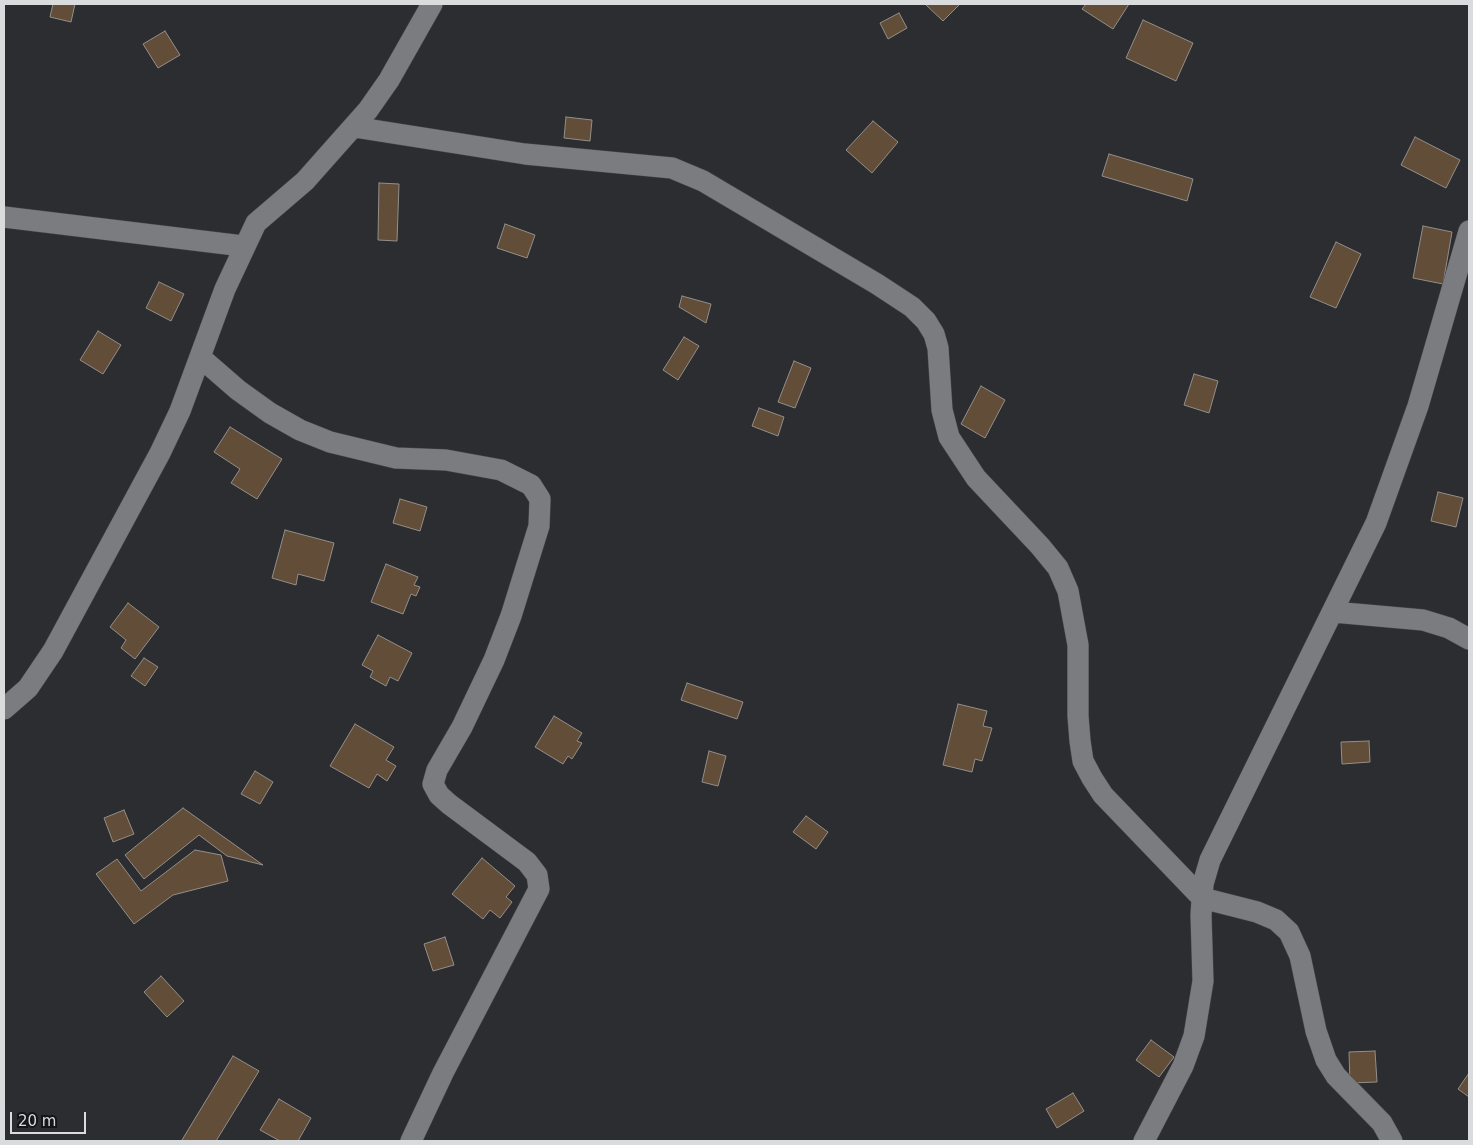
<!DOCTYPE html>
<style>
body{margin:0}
#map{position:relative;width:1473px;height:1145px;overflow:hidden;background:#2c2d30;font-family:"DejaVu Sans",sans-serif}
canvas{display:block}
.frame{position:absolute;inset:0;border:5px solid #dadbdd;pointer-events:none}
.scale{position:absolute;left:10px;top:1112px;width:76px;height:22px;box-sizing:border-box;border:2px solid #dadbdd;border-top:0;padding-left:6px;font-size:15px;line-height:18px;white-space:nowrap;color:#dadbdd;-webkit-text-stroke:4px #151517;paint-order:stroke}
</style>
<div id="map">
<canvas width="1473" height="1145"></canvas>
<div class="frame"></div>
<div class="scale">20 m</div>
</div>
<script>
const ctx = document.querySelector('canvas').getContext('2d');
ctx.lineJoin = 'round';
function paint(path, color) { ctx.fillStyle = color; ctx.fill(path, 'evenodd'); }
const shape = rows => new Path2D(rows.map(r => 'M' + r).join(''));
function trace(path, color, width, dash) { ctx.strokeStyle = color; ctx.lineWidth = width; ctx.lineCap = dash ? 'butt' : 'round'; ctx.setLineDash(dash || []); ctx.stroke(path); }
const building = shape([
 [53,4,75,4,71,22,50,17,53,4],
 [925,4,960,4,943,21,925,4],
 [1086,4,1129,4,1113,29,1082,9,1086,4],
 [899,13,907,28,888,39,880,23,899,13],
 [1143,20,1193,43,1176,81,1126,58,1143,20],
 [165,31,180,55,158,68,143,44,165,31],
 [566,117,592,120,590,141,564,138,566,117],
 [873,121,898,142,872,173,846,150,873,121],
 [1415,137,1460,160,1446,188,1401,165,1415,137],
 [1109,154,1193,179,1187,201,1102,176,1109,154],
 [379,183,399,184,397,241,378,240,379,183],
 [505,224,535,235,527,258,497,248,505,224],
 [1423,226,1452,232,1443,284,1413,278,1423,226],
 [1336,242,1361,254,1336,308,1310,297,1336,242],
 [159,282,184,294,171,321,146,308,159,282],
 [682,296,711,304,706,323,679,307,682,296],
 [98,331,121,345,103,374,80,360,98,331],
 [684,337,699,346,678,380,663,370,684,337],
 [794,361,811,368,795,408,778,402,794,361],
 [1194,374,1218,381,1209,413,1184,405,1194,374],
 [981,386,1005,400,985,438,961,424,981,386],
 [759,408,784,417,778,436,752,426,759,408],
 [230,427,282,459,257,499,231,483,240,469,214,452,230,427],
 [1438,492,1463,498,1456,527,1431,521,1438,492],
 [400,499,427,507,420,531,393,523,400,499],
 [285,530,334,543,324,581,298,574,296,585,272,578,285,530],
 [386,564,418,577,414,585,420,587,416,596,411,594,403,614,371,602,386,564],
 [128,603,159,627,135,659,121,648,126,640,110,627,128,603],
 [378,635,412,653,398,681,390,677,386,686,370,677,373,671,362,665,378,635],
 [144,658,158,667,145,686,131,676,144,658],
 [687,683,743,702,737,719,681,700,687,683],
 [958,704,987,711,983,726,992,728,982,761,975,759,972,772,943,765,958,704],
 [554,716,582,733,577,741,582,743,572,759,568,756,563,764,535,747,554,716],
 [355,724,394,747,386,760,396,766,387,781,377,774,369,788,330,766,355,724],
 [1369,741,1370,762,1342,764,1341,742,1369,741],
 [709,751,726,756,718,786,702,782,709,751],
 [255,771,273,782,260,804,241,794,255,771],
 [183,808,263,865,227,856,199,835,144,879,125,855,183,808],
 [124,810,134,834,113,842,104,818,124,810],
 [806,816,828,832,816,849,793,832,806,816],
 [195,850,221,855,228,881,173,895,134,924,96,874,117,859,141,891,195,850],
 [482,858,515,886,506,897,512,902,500,918,490,910,483,919,452,894,482,858],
 [445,937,454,965,433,971,424,944,445,937],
 [161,976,184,1001,167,1017,144,992,161,976],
 [1151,1040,1174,1057,1159,1077,1136,1060,1151,1040],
 [1375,1051,1377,1082,1350,1083,1349,1052,1375,1051],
 [233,1056,259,1071,216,1141,183,1141,182,1140,233,1056],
 [1469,1073,1469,1097,1458,1089,1469,1073],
 [1073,1093,1084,1111,1057,1128,1046,1109,1073,1093],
 [279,1099,311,1118,298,1141,280,1141,260,1130,279,1099]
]);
paint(building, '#624d39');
trace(building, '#938f8b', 1);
const street = shape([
 [354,127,525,154,672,168,703,181,877,284,912,307,926,321,934,334,938,348,942,410,949,437,976,478,1040,546,1058,568,1068,591,1078,645,1078,716,1080,741,1083,761,1092,778,1103,795,1202,898,1257,912,1276,920,1289,932,1300,956,1316,1031,1326,1060,1336,1076,1382,1123,1392,1141],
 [4,217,243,246],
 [200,357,238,390,270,413,300,430,330,442,396,458,446,460,501,470,531,485,540,499,539,526,511,616,494,660,462,727,437,770,433,784,439,795,449,804,527,862,537,875,539,889,443,1073,411,1141],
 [1333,612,1423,620,1449,628,1469,639],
 [4,709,28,688,53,651,160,453,180,411,225,289,256,223,305,181,368,110,389,80,432,4],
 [1144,1141,1183,1066,1194,1036,1203,981,1201,915,1203,884,1210,860,1376,523,1418,406,1469,231]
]);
trace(street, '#47484b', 22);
trace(street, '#7b7c80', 21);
</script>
